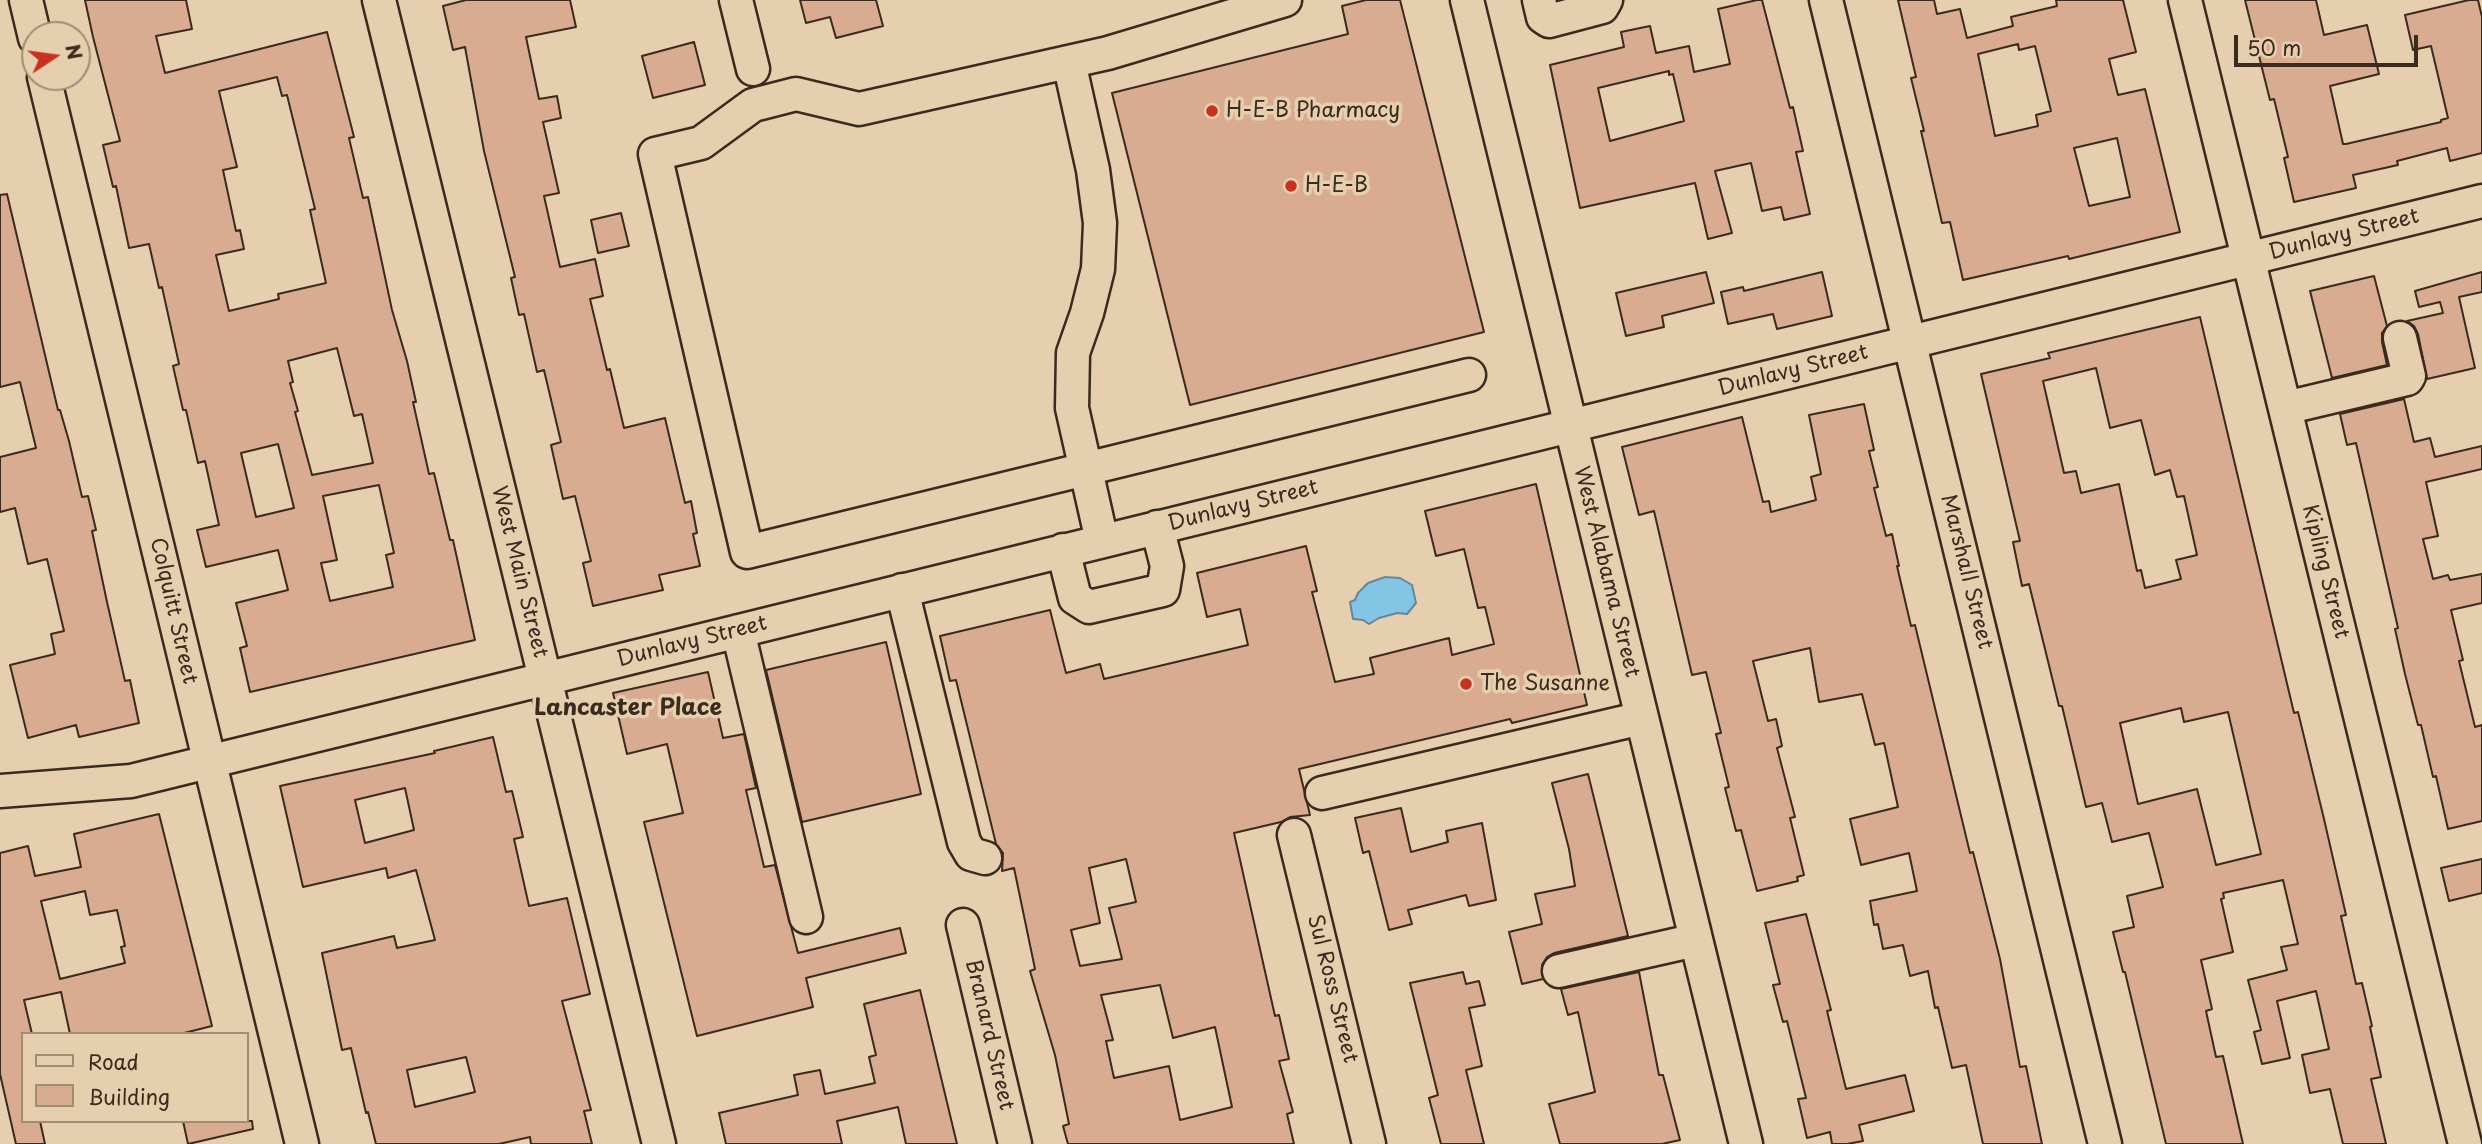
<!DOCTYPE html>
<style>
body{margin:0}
#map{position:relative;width:2482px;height:1144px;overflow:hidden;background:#e5cfae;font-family:"Playpen Sans",sans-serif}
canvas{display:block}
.legend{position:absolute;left:21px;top:1032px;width:228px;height:91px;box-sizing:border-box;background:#e5cfae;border:2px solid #a18d74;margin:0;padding:9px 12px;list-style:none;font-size:21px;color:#3b2a1e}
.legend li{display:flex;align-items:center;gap:14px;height:35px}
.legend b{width:35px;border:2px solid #a18d74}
.north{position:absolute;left:21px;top:21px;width:70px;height:70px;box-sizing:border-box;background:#e5cfae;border:2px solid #a18d74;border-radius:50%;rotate:77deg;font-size:19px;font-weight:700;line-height:28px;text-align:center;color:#3b2a1e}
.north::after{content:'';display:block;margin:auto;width:24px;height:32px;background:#c8321e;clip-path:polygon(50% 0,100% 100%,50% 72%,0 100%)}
.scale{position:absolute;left:2234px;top:35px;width:184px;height:32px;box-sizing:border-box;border:4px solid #3b2a1e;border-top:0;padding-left:9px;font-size:21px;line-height:24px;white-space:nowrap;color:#3b2a1e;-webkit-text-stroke:5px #e5cfae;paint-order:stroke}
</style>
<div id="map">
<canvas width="2482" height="1144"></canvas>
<ul class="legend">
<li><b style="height:9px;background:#e5cfae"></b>Road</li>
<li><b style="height:19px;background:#d9ac91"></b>Building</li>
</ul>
<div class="north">N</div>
<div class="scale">50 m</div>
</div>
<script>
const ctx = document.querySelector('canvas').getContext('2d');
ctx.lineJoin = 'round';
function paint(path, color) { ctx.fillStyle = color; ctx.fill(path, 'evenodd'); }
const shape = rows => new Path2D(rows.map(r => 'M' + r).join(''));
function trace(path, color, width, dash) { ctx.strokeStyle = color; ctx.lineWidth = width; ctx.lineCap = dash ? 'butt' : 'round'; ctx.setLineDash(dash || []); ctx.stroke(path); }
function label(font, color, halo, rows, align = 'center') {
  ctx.font = font + ' "Playpen Sans",sans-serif'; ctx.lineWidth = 7; ctx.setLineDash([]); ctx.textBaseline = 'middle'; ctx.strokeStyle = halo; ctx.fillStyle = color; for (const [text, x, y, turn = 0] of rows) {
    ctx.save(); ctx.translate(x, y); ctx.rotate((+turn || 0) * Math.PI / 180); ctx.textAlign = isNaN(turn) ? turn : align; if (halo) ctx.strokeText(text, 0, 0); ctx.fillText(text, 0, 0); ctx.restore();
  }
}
const water = shape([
 [1385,577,1400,578,1412,585,1416,603,1407,614,1397,613,1379,618,1369,624,1363,620,1353,619,1350,602,1355,600,1358,593,1368,583,1385,577]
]);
paint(water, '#83c5e4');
trace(water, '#668795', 2);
const building = shape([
 [85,0,186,0,192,29,156,36,165,73,327,32,354,137,349,138,363,198,368,197,392,310,407,361,416,402,413,402,429,474,434,473,450,540,453,540,475,640,250,692,240,648,247,646,236,603,288,590,278,550,206,567,197,530,219,525,205,461,198,463,186,410,183,410,173,366,179,364,162,287,159,288,149,244,129,248,116,186,113,187,103,145,120,141,93,37,85,0],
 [277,77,282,96,287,95,315,209,310,210,326,283,278,294,279,299,229,311,216,255,244,249,240,230,236,231,223,170,237,167,219,91,277,77],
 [337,348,354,416,362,414,373,463,312,475,295,412,298,411,290,383,293,382,288,361,337,348],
 [278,444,294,508,256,517,241,453,278,444],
 [379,485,394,553,386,555,393,587,330,601,321,563,337,560,323,496,379,485],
 [466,0,570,0,576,27,526,37,539,99,557,96,561,118,543,122,559,193,544,196,560,267,595,259,603,296,590,299,607,370,610,369,624,428,665,418,685,503,691,501,697,533,693,534,700,566,659,575,663,590,593,606,583,563,591,561,575,496,563,499,551,445,561,442,544,370,537,372,524,314,519,315,511,278,515,277,484,151,465,47,453,50,443,6,466,0],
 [800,0,876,0,883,26,836,38,830,17,806,23,800,0],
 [1366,0,1400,0,1484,332,1190,405,1112,93,1348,34,1342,6,1366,0],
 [1757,0,1762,0,1790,108,1793,107,1803,151,1796,152,1810,214,1784,220,1781,207,1762,211,1751,163,1715,171,1732,233,1708,239,1695,183,1580,208,1550,65,1624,47,1621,32,1650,26,1656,53,1689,46,1694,72,1730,64,1718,9,1757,0],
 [1669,71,1669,75,1673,74,1684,121,1610,141,1598,88,1669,71],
 [1898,0,1934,0,1937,14,1960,9,1967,38,2013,26,2011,17,2057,6,2056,0,2123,0,2136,52,2109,59,2118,95,2145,89,2180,232,2069,259,2068,256,1963,280,1950,222,1942,223,1921,131,1924,131,1911,78,1916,77,1898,0],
 [2018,44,2019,50,2035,46,2051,111,2036,115,2038,126,1995,136,1978,54,2018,44],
 [2117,138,2130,197,2089,206,2074,148,2117,138],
 [2245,0,2316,0,2324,35,2367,25,2379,74,2330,86,2343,144,2346,144,2441,122,2441,120,2448,118,2431,46,2413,50,2405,15,2469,0,2478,0,2482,17,2482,153,2450,161,2447,148,2397,161,2398,165,2353,175,2356,188,2294,202,2284,158,2288,157,2274,99,2270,100,2245,0],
 [694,42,705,85,653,98,642,56,694,42],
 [7,194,58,410,60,410,69,441,82,497,88,496,96,530,92,531,107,602,125,681,130,680,139,723,79,737,76,725,28,738,10,665,55,654,51,634,64,631,47,559,28,564,15,508,0,512,0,457,36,448,20,382,0,387,0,195,7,194],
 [621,213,629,246,598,253,591,220,621,213],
 [1706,272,1714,303,1662,316,1664,327,1626,336,1616,293,1706,272],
 [1822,272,1832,316,1777,329,1773,314,1728,324,1721,292,1743,287,1744,291,1822,272],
 [2482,272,2482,292,2459,297,2475,368,2427,379,2418,334,2414,326,2407,321,2443,313,2440,302,2419,307,2415,291,2482,272],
 [2374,276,2387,326,2382,333,2382,342,2387,365,2332,378,2310,291,2374,276],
 [2200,317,2294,713,2298,712,2324,819,2346,915,2341,916,2356,984,2362,983,2372,1026,2370,1027,2381,1077,2371,1079,2386,1144,2343,1144,2330,1089,2310,1093,2302,1055,2329,1049,2316,991,2277,1001,2290,1058,2262,1064,2254,1032,2261,1030,2248,980,2287,970,2281,947,2298,944,2283,880,2223,893,2224,898,2221,899,2233,952,2201,960,2212,1009,2206,1011,2216,1057,2223,1056,2243,1144,2166,1144,2125,972,2123,972,2113,932,2134,927,2127,896,2163,887,2149,833,2112,842,2102,803,2086,807,2062,706,2059,706,2029,584,2022,586,2013,542,2020,541,1981,374,2050,358,2048,353,2200,317],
 [2096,368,2110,428,2141,420,2155,475,2170,470,2177,497,2184,496,2197,555,2176,560,2181,579,2145,588,2141,570,2137,571,2119,484,2081,493,2076,471,2064,473,2043,381,2096,368],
 [2181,708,2184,722,2228,712,2261,854,2216,865,2197,789,2138,804,2120,723,2181,708],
 [2404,399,2414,442,2430,438,2435,457,2482,446,2482,469,2426,482,2438,536,2423,539,2433,579,2448,575,2450,580,2482,574,2482,603,2451,610,2463,660,2459,661,2475,727,2482,725,2482,821,2448,829,2436,776,2433,777,2421,725,2418,725,2405,674,2395,629,2398,628,2356,443,2347,445,2340,414,2404,399],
 [1864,404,1874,450,1869,451,1878,487,1874,488,1886,536,1892,534,1899,566,1897,566,1911,626,1915,625,1970,853,1973,852,2000,959,2020,1067,2026,1066,2042,1144,1983,1144,1966,1065,1952,1068,1938,1007,1935,1008,1928,971,1910,976,1903,945,1883,949,1878,924,1874,925,1870,901,1917,891,1909,853,1861,865,1850,819,1898,807,1884,743,1875,745,1862,694,1819,702,1810,648,1753,661,1768,721,1776,719,1782,746,1777,748,1795,817,1790,818,1804,875,1797,877,1798,881,1757,891,1741,830,1736,831,1725,788,1729,787,1716,734,1721,733,1706,672,1692,675,1654,511,1639,515,1622,447,1742,417,1763,502,1769,501,1771,512,1816,500,1811,477,1821,474,1809,415,1864,404],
 [1536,484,1587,705,1512,723,1510,719,1299,769,1310,815,1290,817,1281,822,1234,833,1275,1016,1279,1015,1289,1059,1279,1061,1293,1112,1287,1114,1294,1144,1068,1144,1063,1126,1069,1124,1055,1055,1030,971,1035,969,1014,868,1002,871,1003,853,996,844,956,680,950,681,940,636,1050,610,1066,673,1100,664,1104,679,1248,645,1240,609,1207,617,1197,573,1306,546,1317,591,1312,592,1335,682,1374,674,1370,658,1449,638,1452,655,1494,644,1485,607,1478,608,1464,549,1436,556,1425,511,1536,484],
 [1126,859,1136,902,1109,908,1122,959,1080,966,1071,930,1100,923,1089,868,1126,859],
 [1160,985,1173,1038,1215,1027,1232,1107,1180,1120,1169,1066,1114,1078,1106,1041,1113,1040,1101,995,1160,985],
 [886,642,921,794,802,822,766,670,886,642],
 [708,672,723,738,744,734,756,788,746,790,764,867,775,865,798,953,900,928,906,953,806,978,813,1007,697,1036,644,822,683,813,667,744,627,754,613,693,708,672],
 [493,737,506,792,512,791,523,837,514,839,529,906,567,898,590,994,562,1001,591,1110,584,1111,592,1144,531,1144,530,1137,499,1144,376,1144,368,1112,366,1113,351,1048,342,1050,322,953,394,936,397,948,435,940,416,870,388,878,386,868,303,887,280,786,435,753,434,751,493,737],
 [405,788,414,830,365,843,355,800,405,788],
 [466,1057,475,1092,415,1107,407,1070,466,1057],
 [1588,774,1628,936,1554,953,1547,957,1542,965,1543,979,1522,984,1509,932,1542,924,1535,894,1575,886,1569,849,1552,783,1588,774],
 [1401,808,1411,852,1448,842,1446,831,1482,823,1496,900,1469,906,1466,895,1408,910,1412,924,1389,930,1369,851,1363,853,1355,818,1401,808],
 [159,814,212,1026,180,1034,70,1034,61,992,24,1000,32,1034,23,1034,23,1121,40,1121,45,1144,16,1144,0,1074,0,853,28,846,35,876,81,867,74,834,159,814],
 [85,891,90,915,117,910,125,946,121,947,125,963,60,979,41,901,85,891],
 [2482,859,2482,893,2449,901,2441,868,2482,859],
 [1806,914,1831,1010,1827,1011,1846,1089,1905,1075,1914,1111,1859,1125,1863,1141,1847,1144,1832,1144,1830,1132,1807,1138,1798,1099,1806,1098,1787,1021,1783,1022,1773,985,1780,984,1765,923,1806,914],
 [1463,972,1466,984,1479,981,1485,1005,1469,1008,1482,1066,1466,1070,1484,1144,1441,1144,1429,1098,1438,1095,1410,983,1463,972],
 [1639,972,1659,1075,1663,1075,1680,1140,1662,1144,1560,1144,1549,1104,1595,1092,1578,1012,1568,1015,1561,989,1639,972],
 [920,990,957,1144,906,1144,898,1107,837,1121,842,1144,726,1144,719,1113,798,1095,794,1075,820,1070,825,1094,875,1083,869,1057,876,1055,864,1004,920,990],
 [183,1121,252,1121,253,1129,188,1144,183,1121]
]);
paint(building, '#d9ac91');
trace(building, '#3b2a1e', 2);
const minor = shape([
 [26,0,35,38],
 [379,0,659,1144],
 [736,0,753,69],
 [1285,0,1108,53,859,109,796,94,761,103,753,105,701,143,655,154,747,552,1469,375],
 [1467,0,1746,1144],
 [1539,0,1543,17,1549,21,1602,7,1606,0],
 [1826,0,2105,1144],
 [2185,0,2465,1144],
 [1069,62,1093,170,1100,223,1098,269,1087,313,1073,353,1072,408,1102,541],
 [44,77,302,1144],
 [2285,408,2407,379,2409,376,2400,338],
 [1063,550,1075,598,1089,607,1163,590,1167,566,1157,527],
 [902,590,964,842,971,854,985,858],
 [738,631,806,917],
 [0,791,131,781,2482,201],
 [1322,793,1642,718],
 [1294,835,1369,1144],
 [963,925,1015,1144],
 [1559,971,1696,940]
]);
trace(minor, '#3b2a1e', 37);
trace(minor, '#e5cfae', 32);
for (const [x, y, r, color] of [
 [1212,111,7,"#c8321e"],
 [1291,186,7,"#c8321e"],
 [1466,684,7,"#c8321e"]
]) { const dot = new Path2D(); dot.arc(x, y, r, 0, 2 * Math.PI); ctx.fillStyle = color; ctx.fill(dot); trace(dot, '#e5cfae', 2.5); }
label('21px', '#3b2a1e', '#e5cfae', [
 ["H-E-B Pharmacy",1226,111],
 ["H-E-B",1305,186],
 ["The Susanne",1480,684]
], 'left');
label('21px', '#3b2a1e', '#e5cfae', [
 ["Dunlavy Street",2344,235,-14],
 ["Dunlavy Street",1793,371,-14],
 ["Dunlavy Street",1243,506,-14],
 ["West Main Street",519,572,76],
 ["West Alabama Street",1606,572,76],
 ["Marshall Street",1966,572,76],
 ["Kipling Street",2325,572,76],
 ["Colquitt Street",173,611,77],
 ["Dunlavy Street",692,642,-14],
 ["Sul Ross Street",1332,989,76],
 ["Branard Street",989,1035,77]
]);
label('bold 23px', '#3b2a1e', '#e5cfae', [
 ["Lancaster Place",628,709]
]);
</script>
